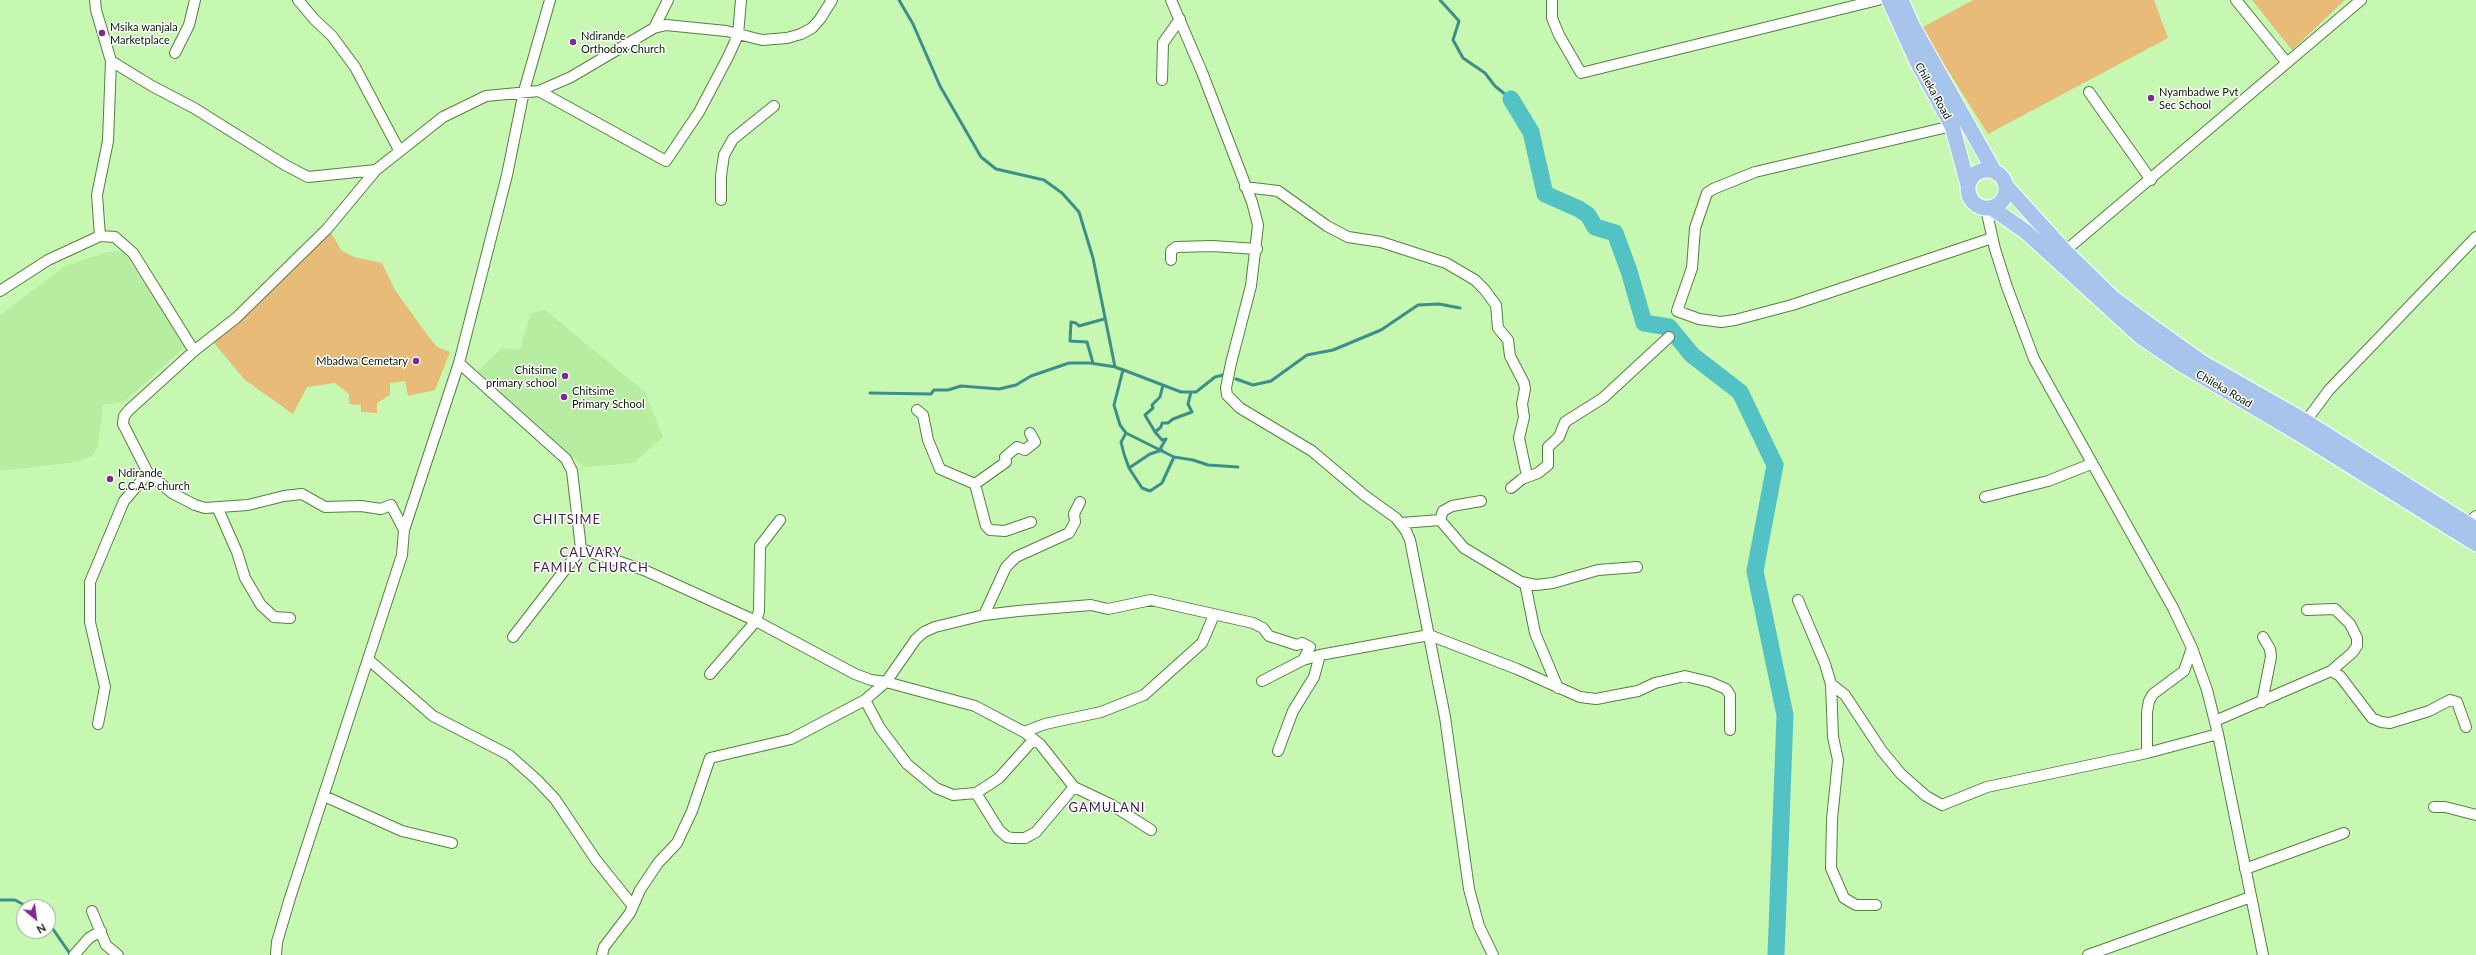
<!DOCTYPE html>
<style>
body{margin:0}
#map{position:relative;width:2476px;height:955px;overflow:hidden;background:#c6f8b1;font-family:Lato,sans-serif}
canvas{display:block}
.north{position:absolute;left:16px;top:899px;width:40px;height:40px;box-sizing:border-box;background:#fff;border:1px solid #9ca399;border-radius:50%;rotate:151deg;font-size:11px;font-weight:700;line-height:16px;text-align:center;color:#071901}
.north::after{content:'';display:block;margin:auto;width:14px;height:18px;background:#7d2897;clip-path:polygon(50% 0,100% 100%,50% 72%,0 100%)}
</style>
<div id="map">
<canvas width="2476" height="955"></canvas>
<div class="north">N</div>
</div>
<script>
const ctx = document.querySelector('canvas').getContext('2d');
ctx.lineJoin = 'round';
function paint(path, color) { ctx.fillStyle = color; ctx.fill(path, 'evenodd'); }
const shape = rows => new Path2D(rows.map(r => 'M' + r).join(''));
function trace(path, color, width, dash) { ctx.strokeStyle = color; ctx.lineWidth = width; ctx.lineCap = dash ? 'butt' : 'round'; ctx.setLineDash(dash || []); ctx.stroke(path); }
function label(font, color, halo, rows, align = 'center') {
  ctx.font = font + ' Lato,sans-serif'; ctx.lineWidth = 3; ctx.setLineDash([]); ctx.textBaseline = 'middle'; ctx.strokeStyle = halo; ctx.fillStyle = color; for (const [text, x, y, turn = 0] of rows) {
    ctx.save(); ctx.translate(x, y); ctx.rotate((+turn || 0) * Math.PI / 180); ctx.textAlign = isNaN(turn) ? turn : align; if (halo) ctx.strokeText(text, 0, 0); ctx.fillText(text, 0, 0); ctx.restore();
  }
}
paint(shape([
 [123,251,186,346,125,401,103,405,98,446,92,456,76,462,0,471,0,315,65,266,107,252],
 [545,310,645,392,663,437,634,463,584,467,478,371,502,348,520,350,531,313]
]), '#b7eda0');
paint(shape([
 [1973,0,2154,0,2168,38,1988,134,1921,28],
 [2252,0,2345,0,2292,50],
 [330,231,341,250,354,257,382,263,395,290,420,325,437,347,450,352,435,390,408,396,405,381,390,383,390,395,377,403,377,413,361,412,361,405,349,404,349,394,335,383,307,387,293,414,245,380,214,343]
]), '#e8bb78');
trace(shape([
 [899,0,913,24,940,86,981,157,996,169,1044,180,1062,193,1079,212,1093,258,1115,367,1123,370,1114,405,1120,425,1126,433,1174,457,1193,460,1208,465,1238,467],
 [1440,0,1459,21,1453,40,1463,58,1485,73,1495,86,1511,99],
 [1093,363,1087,342,1070,341,1071,322,1076,323,1079,326,1104,319],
 [1121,369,1181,392,1196,392,1215,377,1223,375],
 [1236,379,1253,385,1271,381,1307,355,1333,350,1381,330,1418,305,1439,304,1460,308],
 [870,393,931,394,934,390,948,390,961,386,999,389,1016,385,1031,376,1069,363,1090,363,1116,367],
 [1155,432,1161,427,1162,423,1168,423,1173,419,1192,412,1188,404,1191,392],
 [1126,433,1121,442,1124,454,1129,468,1142,488,1150,491,1162,483,1174,457],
 [1160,449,1166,439,1162,440,1155,432,1145,415,1153,408,1152,405,1160,397,1163,385],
 [1129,468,1150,454,1162,450],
 [0,900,15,900,28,907],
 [48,922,71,955]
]), '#3c8f8a', 3);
trace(shape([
 [1511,99,1531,132,1545,194,1579,209,1588,215,1595,227,1615,233,1629,271,1644,323,1669,327,1692,355,1740,392,1775,465,1755,571,1785,715,1776,955]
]), '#53c2c4', 17);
const minor = shape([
 [298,0,314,19,332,36,355,67,399,150],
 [1171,0,1202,72,1252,202,1258,225,1251,286,1231,363,1226,388,1227,395,1240,408,1312,451,1364,495,1396,518,1406,531,1410,540,1445,717,1469,889,1479,926,1493,955],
 [1552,0,1552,18,1559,35,1581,73,1878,0],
 [2236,0,2287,63],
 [654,28,668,0],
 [175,53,189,25,195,0],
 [111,61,152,86,194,108,285,165,308,177,376,170],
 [1162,80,1163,43,1180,19],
 [539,91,666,161,699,112,728,57,738,35,741,0],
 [2089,92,2151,180],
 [1952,126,1755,172,1713,189,1707,193,1695,228,1692,268,1677,311,1699,319,1721,322,1735,320,1792,305,1992,238],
 [1245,187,1278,191,1327,226,1348,237,1381,242,1446,263,1475,280,1484,289,1496,305,1498,328,1508,340,1510,356,1524,383,1525,389,1522,404,1524,417,1519,438,1527,476],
 [721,200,721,176,724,155,733,139,774,106],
 [1986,209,1995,249,2007,287,2034,359,2173,608,2192,648,2207,690,2218,734,2263,955],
 [100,236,115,237,133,253,194,351],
 [2065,251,2361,0],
 [1171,260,1171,251,1176,247,1212,246,1257,249],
 [0,291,48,260,100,236,97,195,108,141,111,61,96,10,95,0],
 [459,363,566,459,572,471,581,549,644,570,756,621,855,674,871,680,886,682,975,706,1024,732,1040,744,1074,787,1112,805,1151,830],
 [917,410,923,415,928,440,940,469,975,484,986,526,990,530,1005,531,1031,522],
 [2303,425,2329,390,2476,237],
 [148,473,172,493,195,505,205,508,248,505,284,496,302,494,325,507,361,506,381,509,391,505,404,530],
 [975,484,1006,462,1005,457,1017,447,1025,450,1035,442,1030,433],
 [1511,488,1522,479,1538,473,1548,465,1548,447,1559,437,1565,422,1603,398,1669,337],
 [1985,497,2048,481,2091,464],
 [1481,501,1452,506,1443,511,1440,520,1464,548,1521,582,1536,585,1553,583,1598,570,1637,567],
 [218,509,237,552,245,578,261,605,274,617,290,618],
 [1402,523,1440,520],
 [2467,524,2476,516],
 [1525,583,1535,633,1558,688],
 [1798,600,1825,664,1831,684,1833,737,1838,760,1832,819,1831,868,1844,898,1856,905,1876,905],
 [2307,610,2335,609,2350,624,2357,638,2357,646,2352,653,2331,671],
 [984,615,1006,567,1016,557,1069,533,1075,522,1074,514,1080,502],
 [513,637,581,549],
 [369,660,433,716,509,755,537,780,555,799,596,860,633,906],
 [710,674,756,621,759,611,760,546,780,520],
 [1262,681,1303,660,1320,655,1429,635,1517,669,1580,697,1596,699,1622,694,1638,691,1655,683,1685,676,1710,682,1726,689,1730,695,1730,730],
 [1831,684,1845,695,1882,751,1901,774,1926,796,1942,805,1987,787,2147,753,2218,734],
 [865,700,880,728,907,764,936,788,953,795,976,793,987,786,999,778,1034,739],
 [2262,702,2271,657,2270,649,2263,637],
 [2215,721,2331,671,2340,676,2372,718,2381,722,2390,723,2429,711,2450,700,2457,702,2466,727],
 [98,724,105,687,90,622,90,582,124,501,148,473,123,424,124,416,129,410,194,351,236,318,327,229,376,170,443,117,486,96,539,91,571,77,654,28,666,25,726,31,762,40,787,38,801,34,812,28,820,19,832,0],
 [1024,732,1045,724,1101,712,1144,695,1202,643,1214,615],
 [1278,751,1293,711,1314,677,1320,655],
 [2147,753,2147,712,2149,701,2153,694,2184,671,2192,648],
 [976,793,999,830,1007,837,1013,838,1025,838,1036,832,1074,787],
 [324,796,402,831,452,843],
 [2434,807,2445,807,2476,815],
 [2245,869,2344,833],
 [92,911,106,945,118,955],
 [74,955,89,938,101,931],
 [276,955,277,942,290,898,402,555,404,530,459,363,507,175,524,91,550,0],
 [602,955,604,947,630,913,640,890,658,863,677,843,692,811,710,758,791,739,865,700,886,682,916,639,924,632,935,627,984,615,1018,611,1091,605,1108,609,1151,600,1253,623,1263,628,1269,636,1297,645,1302,643,1310,647,1303,660],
 [2088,955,2251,897]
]);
const highway = shape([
 [1889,0,1918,64,1952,126,1968,185],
 [1901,0,1912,25,1994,171],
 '1968 189a19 19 0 1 1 38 0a19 19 0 1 1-38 0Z',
 [2007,187,2065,251,2113,298,2144,321,2203,363,2305,421,2476,529],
 [1992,208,2026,232,2141,337,2181,364,2298,433,2476,544]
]);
trace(minor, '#548140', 12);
trace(highway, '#fff', 17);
trace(minor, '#fff', 10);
trace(highway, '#a7c4ec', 15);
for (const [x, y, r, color] of [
 [102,33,4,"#7d2897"],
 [573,42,4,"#7d2897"],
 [2151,98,4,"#7d2897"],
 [416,361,4,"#7d2897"],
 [565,376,4,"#7d2897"],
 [564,397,4,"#7d2897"],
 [110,479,4,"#7d2897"]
]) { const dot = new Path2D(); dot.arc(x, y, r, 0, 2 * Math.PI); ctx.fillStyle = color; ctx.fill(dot); trace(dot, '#fff', 1.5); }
label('11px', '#071901', '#fff', [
 ["Msika wanjala",110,27],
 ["Marketplace",110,40],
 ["Ndirande",581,36],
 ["Orthodox Church",581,49],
 ["Nyambadwe Pvt",2159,92],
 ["Sec School",2159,105],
 ["Mbadwa Cemetary",408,361,"right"],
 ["Chitsime",557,370,"right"],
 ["primary school",557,383,"right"],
 ["Chitsime",572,391],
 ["Primary School",572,404],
 ["Ndirande",118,473],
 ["C.C.A.P church",118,486]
], 'left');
label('11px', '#071901', '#fff', [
 ["Chileka Road",1933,91,61],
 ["Chileka Road",2224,389,30]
]);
ctx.letterSpacing = '1px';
label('13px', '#431c51', '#fff', [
 ["CHITSIME",567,520],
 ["CALVARY",591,553],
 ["FAMILY CHURCH",591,568],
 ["GAMULANI",1107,808]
]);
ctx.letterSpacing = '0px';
</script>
